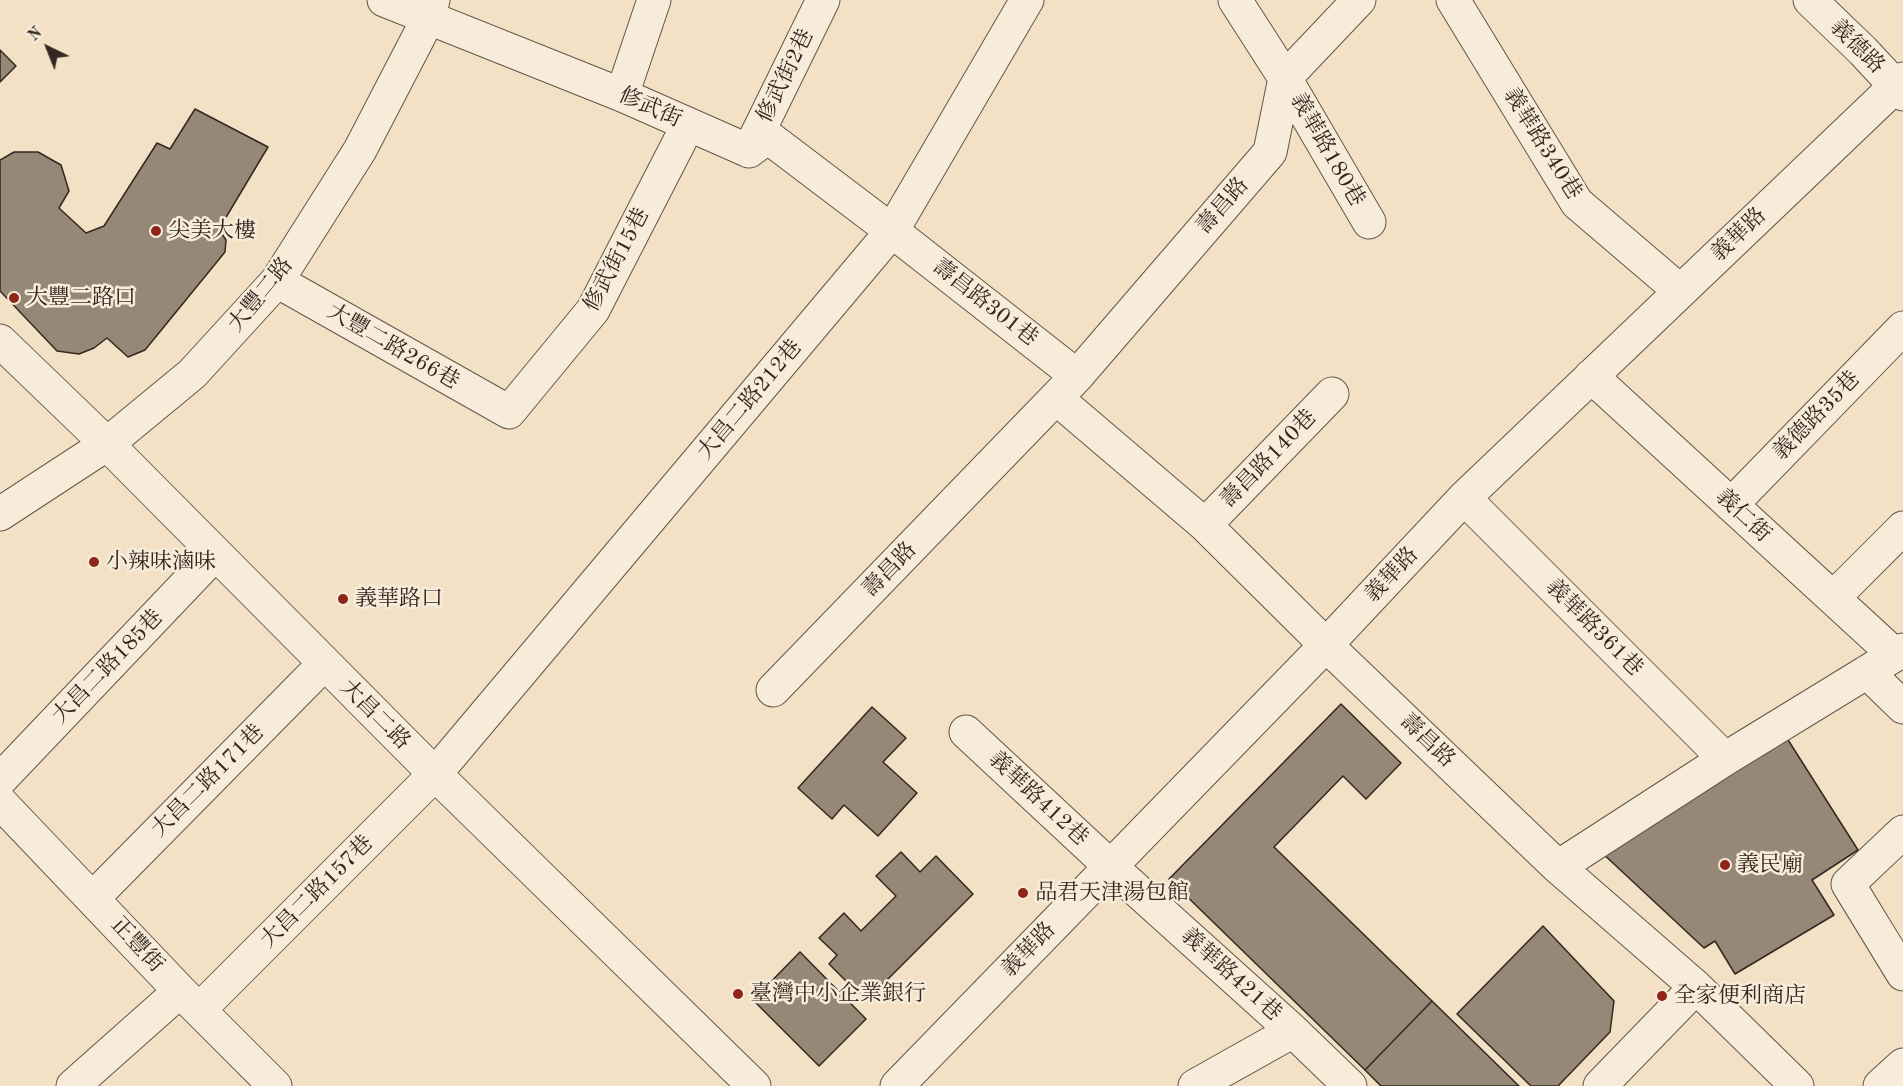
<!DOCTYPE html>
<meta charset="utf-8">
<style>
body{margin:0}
#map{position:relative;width:1903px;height:1086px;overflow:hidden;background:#f2e1c5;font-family:"Old Standard TT",serif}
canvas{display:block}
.north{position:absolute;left:18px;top:18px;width:60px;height:60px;-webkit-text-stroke:4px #f7ecd9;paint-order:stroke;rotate:317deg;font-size:16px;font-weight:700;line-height:24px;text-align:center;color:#332720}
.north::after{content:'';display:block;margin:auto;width:21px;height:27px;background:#332720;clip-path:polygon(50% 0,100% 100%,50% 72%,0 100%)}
</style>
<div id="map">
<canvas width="1903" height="1086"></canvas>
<div class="north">N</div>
</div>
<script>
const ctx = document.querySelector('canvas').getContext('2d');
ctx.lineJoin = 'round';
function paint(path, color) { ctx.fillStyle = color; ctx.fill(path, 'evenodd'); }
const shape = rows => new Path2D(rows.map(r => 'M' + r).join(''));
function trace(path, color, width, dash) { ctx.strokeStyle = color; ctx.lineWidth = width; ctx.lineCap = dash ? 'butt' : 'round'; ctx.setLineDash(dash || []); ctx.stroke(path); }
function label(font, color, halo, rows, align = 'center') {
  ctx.font = font + ' "Old Standard TT","Noto Serif TC",serif'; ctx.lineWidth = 5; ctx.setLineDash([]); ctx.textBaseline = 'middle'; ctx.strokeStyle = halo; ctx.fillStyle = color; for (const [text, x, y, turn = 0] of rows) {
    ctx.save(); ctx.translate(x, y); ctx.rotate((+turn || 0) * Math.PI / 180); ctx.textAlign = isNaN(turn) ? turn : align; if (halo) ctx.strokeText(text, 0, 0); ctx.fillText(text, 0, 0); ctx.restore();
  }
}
const building = shape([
 [0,50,16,66,0,82,0,50],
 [195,109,268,147,219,229,226,240,225,252,145,350,128,357,107,338,94,348,79,354,57,351,0,291,0,160,14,152,38,152,61,165,69,191,59,208,86,233,104,226,157,143,170,149,195,109],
 [1341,704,1401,763,1366,799,1343,776,1274,847,1432,1001,1365,1070,1169,879,1341,704],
 [872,707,906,738,883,762,917,793,878,836,844,805,832,819,798,788,872,707],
 [1783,732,1858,850,1812,880,1834,915,1735,974,1715,941,1704,948,1599,850,1783,732],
 [901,852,920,872,936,856,973,894,866,1001,829,964,837,955,819,938,844,913,861,931,896,896,876,876,901,852],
 [1543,926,1614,1001,1610,1032,1558,1086,1531,1086,1457,1014,1543,926],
 [800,952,866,1019,819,1066,753,1000,800,952],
 [1432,1001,1519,1086,1381,1086,1365,1070,1432,1001]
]);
paint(building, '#968876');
trace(building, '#332720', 1.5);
const minor = shape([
 [384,0,622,95,749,151],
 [1235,0,1285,78,1369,222],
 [1453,0,1577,203,1680,291],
 [1810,0,1863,51,1903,94],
 [622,95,654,0],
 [749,151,768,137,892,231,1077,376],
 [749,151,823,0],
 [277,281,509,412,593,310,688,125],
 [0,341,107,444,435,774,754,1086],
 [1591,376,1895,655],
 [1056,398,1205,525,1326,645,1558,867,1696,987,1797,1086],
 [1464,498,1725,759],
 [1731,505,1903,328],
 [0,514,107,444,192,374,277,281,360,150,429,17,433,0],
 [1205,525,1332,394],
 [1833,598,1903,528],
 [1867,672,1903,707],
 [773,690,1077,376,1270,152,1285,78,1359,0],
 [966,732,1110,866,1293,1031,1350,1086],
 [0,780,215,554],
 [0,802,180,991,275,1086],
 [1903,832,1848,884,1903,974],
 [1558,867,1725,759,1903,650],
 [93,898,324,664],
 [199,1010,435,774,892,231,1027,0],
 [73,1086,180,991],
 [897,1086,1326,645,1464,498,1903,79],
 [1195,1086,1293,1031],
 [1600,1086,1696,987],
 [1880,1086,1903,1065]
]);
trace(minor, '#635649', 35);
trace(minor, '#f7ecd9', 33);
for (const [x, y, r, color] of [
 [156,231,6,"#8f2418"],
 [14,298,6,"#8f2418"],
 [94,562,6,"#8f2418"],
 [343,599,6,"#8f2418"],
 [1725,865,6,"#8f2418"],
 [1023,893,6,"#8f2418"],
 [738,994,6,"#8f2418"],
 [1662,996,6,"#8f2418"]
]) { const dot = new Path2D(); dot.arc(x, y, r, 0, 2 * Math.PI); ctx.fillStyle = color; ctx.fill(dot); trace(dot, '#f7ecd9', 2); }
label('22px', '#332720', '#f7ecd9', [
 ["義德路",1857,47,45],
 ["修武街2巷",786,76,-64],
 ["修武街",650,108,24],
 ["義華路340巷",1542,144,58],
 ["義華路180巷",1327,150,60],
 ["壽昌路",1223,206,-49],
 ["義華路",1739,235,-44],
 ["修武街15巷",617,260,-62],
 ["大豐二路",261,295,-51],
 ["壽昌路301巷",985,303,38],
 ["大豐二路266巷",393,347,30],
 ["大昌二路212巷",750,400,-50],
 ["義德路35巷",1817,416,-46],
 ["壽昌路140巷",1269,459,-46],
 ["義仁街",1743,516,43],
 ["壽昌路",890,570,-46],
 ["義華路",1392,575,-47],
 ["義華路361巷",1594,628,45],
 ["大昌二路185巷",108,667,-46],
 ["大昌二路",375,715,45],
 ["壽昌路",1427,741,44],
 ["大昌二路171巷",208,781,-45],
 ["義華路412巷",1038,799,43],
 ["大昌二路157巷",317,892,-45],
 ["正豐街",137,945,47],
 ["義華路",1029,950,-46],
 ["義華路421巷",1231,975,42]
]);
label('22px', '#332720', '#f7ecd9', [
 ["尖美大樓",168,231],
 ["大豐二路口",26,298],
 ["小辣味滷味",106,562],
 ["義華路口",355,599],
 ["義民廟",1737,865],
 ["品君天津湯包館",1035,893],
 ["臺灣中小企業銀行",750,994],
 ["全家便利商店",1674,996]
], 'left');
</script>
